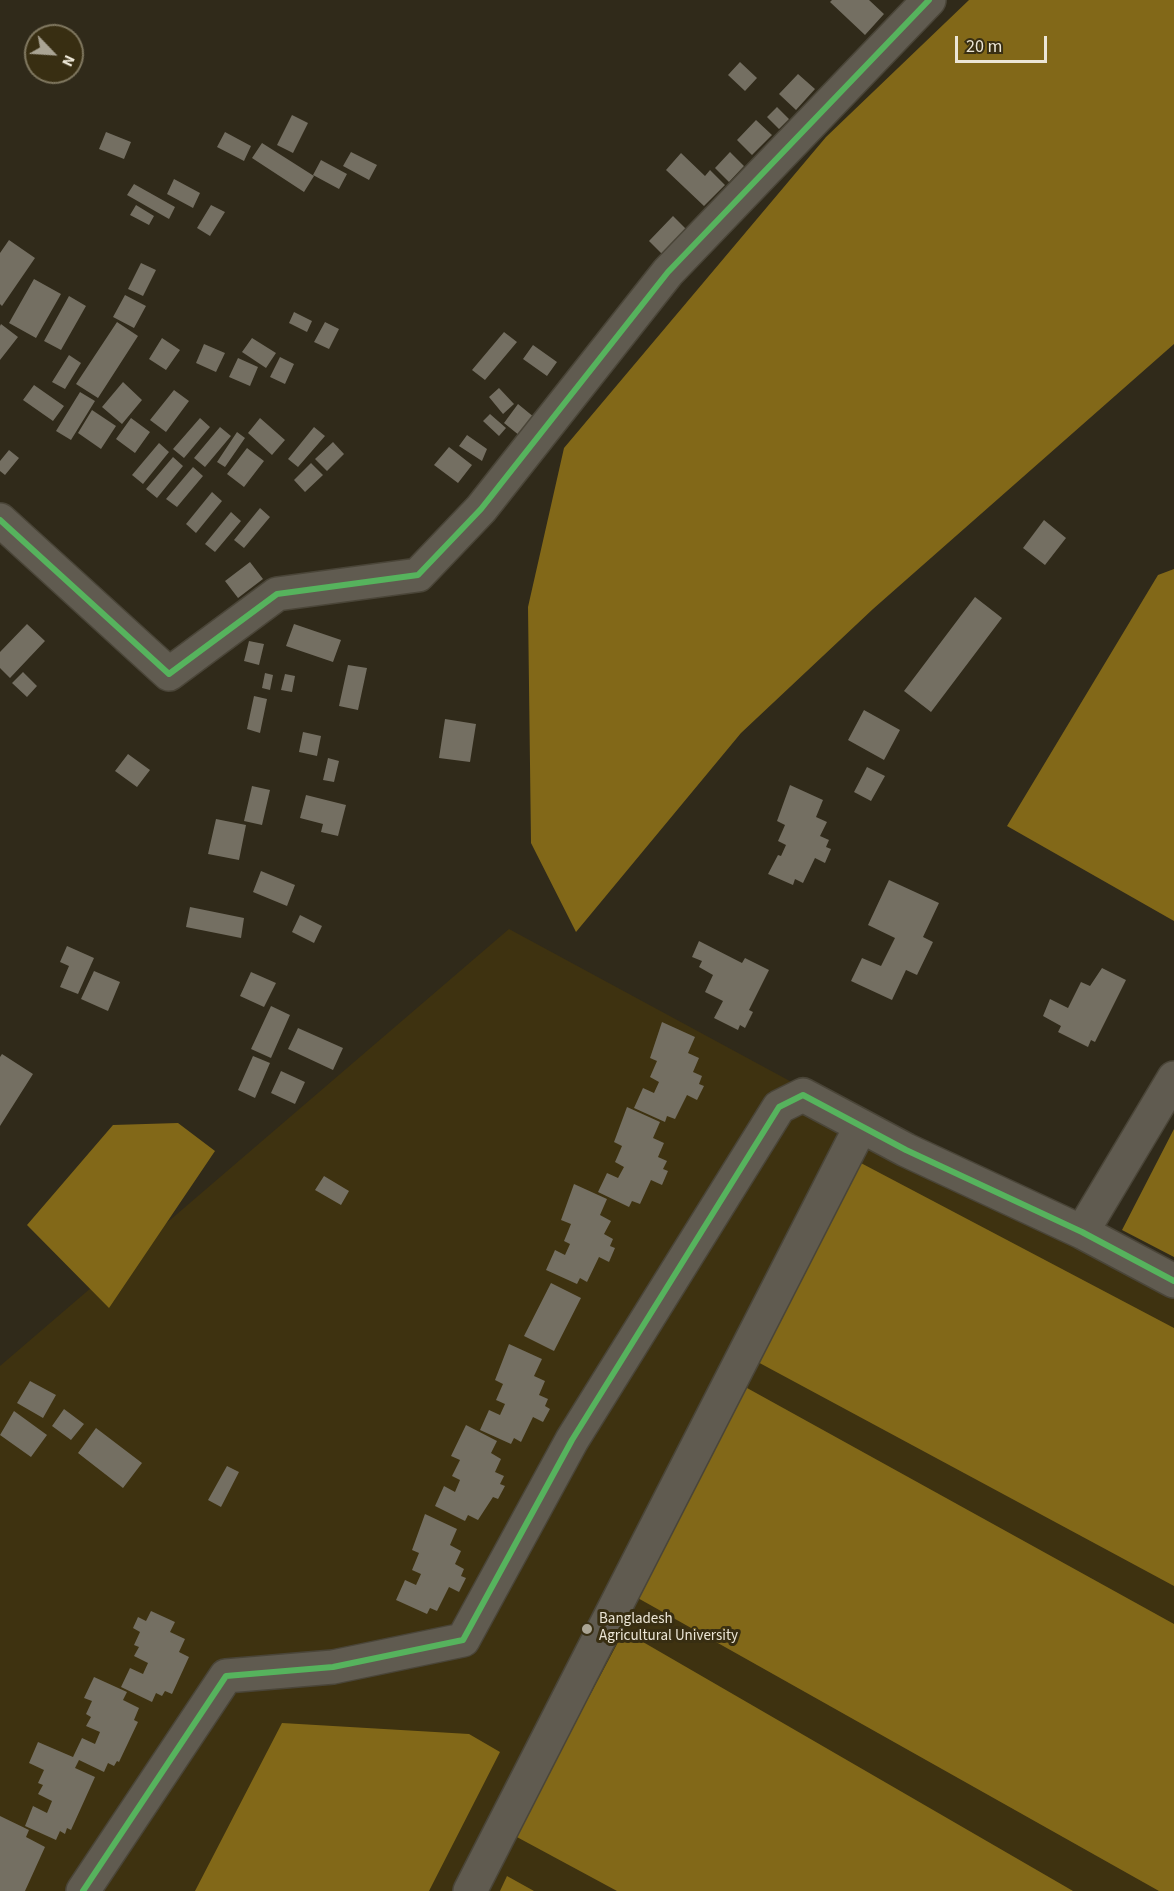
<!DOCTYPE html>
<style>
body{margin:0}
#map{position:relative;width:1174px;height:1891px;overflow:hidden;background:#302a1a;font-family:"Source Sans 3",sans-serif}
canvas{display:block}
.north{position:absolute;left:24px;top:24px;width:60px;height:60px;box-sizing:border-box;background:#382e12;border:2px solid #807860;border-radius:50%;rotate:115deg;font-size:16px;font-weight:700;line-height:24px;text-align:center;color:#ece6d6}
.north::after{content:'';display:block;margin:auto;width:21px;height:27px;background:#aaa494;clip-path:polygon(50% 0,100% 100%,50% 72%,0 100%)}
.scale{position:absolute;left:955px;top:36px;width:92px;height:27px;box-sizing:border-box;border:3px solid #ece6d6;border-top:0;padding-left:8px;font-size:18px;line-height:21px;white-space:nowrap;color:#ece6d6;-webkit-text-stroke:4px #382e12;paint-order:stroke}
</style>
<div id="map">
<canvas width="1174" height="1891"></canvas>
<div class="north">N</div>
<div class="scale">20 m</div>
</div>
<script>
const ctx = document.querySelector('canvas').getContext('2d');
ctx.lineJoin = 'round';
function paint(path, color) { ctx.fillStyle = color; ctx.fill(path, 'evenodd'); }
const shape = rows => new Path2D(rows.map(r => 'M' + r).join(''));
function trace(path, color, width, dash) { ctx.strokeStyle = color; ctx.lineWidth = width; ctx.lineCap = dash ? 'butt' : 'round'; ctx.setLineDash(dash || []); ctx.stroke(path); }
function label(font, color, halo, rows, align = 'center') {
  ctx.font = font + ' "Source Sans 3",sans-serif'; ctx.lineWidth = 6; ctx.setLineDash([]); ctx.textBaseline = 'middle'; ctx.strokeStyle = halo; ctx.fillStyle = color; for (const [text, x, y, turn = 0] of rows) {
    ctx.save(); ctx.translate(x, y); ctx.rotate((+turn || 0) * Math.PI / 180); ctx.textAlign = isNaN(turn) ? turn : align; if (halo) ctx.strokeText(text, 0, 0); ctx.fillText(text, 0, 0); ctx.restore();
  }
}
paint(shape([
 [509,929,1174,1289,1174,1891,0,1891,0,1366]
]), '#3e3210');
paint(shape([
 [969,0,1174,0,1174,344,873,609,741,733,576,932,531,843,528,607,564,448,826,137],
 [1174,569,1174,921,1007,826,1158,575],
 [178,1123,215,1151,109,1308,27,1225,113,1125],
 [1174,1129,1174,1257,1122,1230],
 [859,1162,1174,1328,1174,1586,754,1360],
 [738,1383,1174,1624,1174,1891,1159,1891,636,1597],
 [624,1631,1073,1891,617,1891,515,1836],
 [282,1723,469,1734,500,1752,429,1891,195,1891],
 [507,1876,534,1891,500,1891]
]), '#826818');
paint(shape([
 [832,0,869,0,884,14,865,35,830,2],
 [740,62,757,78,745,91,728,75],
 [798,74,815,89,796,110,779,94],
 [777,107,789,119,779,129,767,117],
 [292,115,308,123,293,153,277,145],
 [756,120,772,135,752,155,737,140],
 [106,132,131,142,124,159,99,149],
 [225,132,251,146,244,161,217,147],
 [262,143,314,176,304,192,252,158],
 [351,152,377,165,369,180,343,166],
 [730,152,744,166,729,182,715,168],
 [681,153,705,176,710,170,725,185,704,206,666,170],
 [321,160,347,174,339,189,313,175],
 [174,179,200,193,193,208,167,194],
 [134,184,175,207,169,219,127,195],
 [136,205,154,216,149,225,130,215],
 [211,205,225,212,210,236,197,228],
 [673,216,690,233,666,258,649,241],
 [9,240,35,258,2,306,0,304,0,253],
 [141,263,156,270,143,296,128,289],
 [34,279,61,294,36,338,9,323],
 [125,295,146,306,134,328,113,317],
 [69,296,86,306,61,350,44,341],
 [294,312,312,321,307,332,289,323],
 [117,322,138,336,98,398,76,384],
 [325,322,339,329,329,349,314,342],
 [1,324,18,337,0,360,0,326],
 [504,332,517,342,485,380,472,370],
 [162,338,180,350,166,370,149,359],
 [252,338,276,353,266,368,242,352],
 [204,344,225,353,216,372,196,363],
 [533,345,557,362,547,376,523,359],
 [69,355,81,363,65,389,52,382],
 [280,357,294,364,285,384,270,377],
 [238,358,258,367,250,386,229,377],
 [123,382,142,400,122,424,102,407],
 [34,385,64,406,53,421,23,400],
 [499,388,514,404,503,414,489,397],
 [174,390,189,401,166,432,150,420],
 [80,392,95,401,71,440,56,431],
 [518,404,540,422,525,440,504,423],
 [92,410,116,426,101,449,78,433],
 [490,414,506,428,499,436,483,421],
 [131,418,150,432,135,453,116,439],
 [200,418,210,427,184,458,173,449],
 [260,418,285,440,272,455,248,433],
 [220,427,231,436,205,467,194,458],
 [314,427,325,436,298,467,288,459],
 [237,432,245,438,225,467,217,462],
 [467,435,487,449,482,461,459,446],
 [333,442,344,454,327,471,315,459],
 [159,443,169,452,143,484,132,475],
 [449,447,472,465,458,483,434,465],
 [247,448,264,461,244,487,227,474],
 [9,450,19,458,5,475,0,471,0,461],
 [173,457,183,466,157,498,146,489],
 [311,463,323,475,305,492,294,480],
 [193,467,203,476,177,507,166,499],
 [212,492,222,501,196,533,186,524],
 [260,508,270,517,244,548,234,540],
 [231,512,241,521,215,552,205,544],
 [1044,520,1066,538,1045,565,1023,548],
 [250,562,263,579,238,598,225,581],
 [975,597,1002,618,931,712,904,691],
 [27,624,45,641,10,678,0,668,0,652],
 [294,624,341,640,333,662,286,646],
 [249,641,264,644,259,665,244,661],
 [348,665,367,668,358,710,339,706],
 [23,672,37,686,27,697,12,683],
 [265,673,273,675,270,690,262,688],
 [285,674,295,676,292,692,281,690],
 [254,696,267,699,260,733,247,729],
 [864,710,900,730,884,760,848,740],
 [445,719,476,724,470,762,439,758],
 [303,732,321,736,317,756,299,752],
 [128,754,150,770,137,787,115,771],
 [328,758,339,761,334,782,323,780],
 [867,767,885,776,871,801,854,792],
 [790,785,823,800,816,817,827,822,820,836,829,840,826,847,831,849,825,863,815,858,803,883,795,879,793,885,768,874,778,855,781,856,786,845,778,841,785,825,777,821],
 [252,786,270,790,262,825,244,821],
 [306,795,346,805,338,836,321,832,323,824,300,818],
 [216,819,246,825,239,860,208,854],
 [261,871,295,885,287,906,253,892],
 [889,880,939,903,923,937,933,942,917,975,906,970,892,1000,851,981,862,958,881,966,895,938,868,925],
 [190,907,244,918,241,938,186,927],
 [300,915,322,926,314,943,292,932],
 [699,941,742,963,745,958,769,970,749,1010,753,1012,745,1028,740,1025,738,1030,714,1018,723,1001,705,992,713,975,699,967,702,961,692,957],
 [67,946,94,958,78,994,60,987,69,966,60,962],
 [1102,968,1126,980,1095,1042,1091,1040,1088,1047,1058,1032,1061,1026,1043,1016,1050,999,1068,1008,1081,982,1090,986],
 [94,971,120,982,108,1011,81,999],
 [251,972,276,983,264,1007,240,996],
 [271,1006,290,1015,271,1058,251,1049],
 [662,1022,695,1037,688,1053,699,1058,693,1072,702,1076,699,1084,704,1086,697,1100,687,1095,675,1119,667,1116,665,1122,634,1108,643,1088,654,1093,659,1082,650,1077,657,1061,650,1058],
 [298,1028,343,1048,333,1070,288,1049],
 [2,1054,33,1074,0,1126,0,1057],
 [253,1056,270,1063,255,1098,238,1090],
 [281,1071,305,1082,295,1104,271,1093],
 [627,1107,660,1122,653,1138,664,1143,658,1157,667,1161,663,1169,668,1171,662,1185,651,1180,640,1204,632,1201,629,1207,598,1192,607,1173,618,1178,624,1167,615,1162,622,1146,614,1142],
 [324,1176,349,1191,341,1205,315,1190],
 [574,1184,607,1199,600,1215,611,1221,604,1234,613,1239,610,1246,615,1248,609,1262,599,1257,587,1282,580,1278,577,1284,546,1270,555,1250,565,1255,570,1244,564,1241,571,1224,561,1220],
 [551,1283,581,1298,554,1351,524,1336],
 [509,1344,542,1359,534,1376,545,1381,539,1395,548,1399,545,1406,550,1409,543,1422,533,1417,521,1442,514,1438,511,1444,480,1430,489,1410,500,1415,505,1404,496,1400,503,1384,495,1380],
 [30,1381,56,1395,43,1418,17,1403],
 [64,1409,84,1424,71,1440,52,1426],
 [14,1411,47,1435,31,1457,0,1435],
 [466,1425,497,1441,491,1453,501,1459,495,1472,504,1476,500,1484,505,1486,498,1499,493,1497,478,1520,468,1515,465,1521,435,1506,444,1486,455,1492,460,1480,452,1476,460,1460,451,1456],
 [96,1428,142,1463,123,1488,78,1453],
 [227,1466,239,1472,221,1507,208,1500],
 [425,1514,457,1529,450,1545,461,1551,455,1564,464,1569,461,1576,466,1578,459,1592,449,1587,437,1611,430,1608,427,1614,396,1600,405,1580,416,1585,421,1574,412,1570,419,1553,412,1550],
 [151,1611,175,1622,170,1632,185,1639,179,1652,189,1657,172,1694,165,1691,162,1696,156,1693,152,1702,121,1687,130,1668,143,1674,148,1663,134,1656,139,1647,134,1645,140,1632,133,1628,138,1617,146,1621],
 [94,1677,127,1692,123,1700,139,1708,134,1720,138,1722,119,1762,117,1761,114,1766,108,1763,104,1772,79,1760,75,1768,95,1777,71,1830,67,1828,65,1834,60,1831,56,1840,25,1826,33,1806,47,1813,52,1801,38,1794,43,1785,38,1783,44,1770,29,1763,38,1742,73,1757,82,1738,95,1744,100,1732,86,1726,91,1717,86,1714,92,1701,84,1698],
 [0,1816,29,1830,26,1837,45,1847,25,1891,0,1891]
]), '#746f62');
const minor = shape([
 [0,520,169,674,277,594,418,575,481,509,668,272,929,0],
 [1082,1232,1174,1078],
 [83,1891,226,1676,333,1667,463,1640,572,1440,779,1107,803,1095,906,1150,1082,1232,1174,1281],
 [470,1891,861,1126]
]);
trace(minor, '#4a4538', 36);
trace(minor, '#605b50', 33);
trace(shape([
 [0,520,169,674,277,594,418,575,481,509,668,272,929,0],
 [83,1891,226,1676,333,1667,463,1640,572,1440,779,1107,803,1095,906,1150,1082,1232,1174,1281]
]), '#56b35d', 6);
for (const [x, y, r, color] of [
 [587,1629,6,"#aaa494"]
]) { const dot = new Path2D(); dot.arc(x, y, r, 0, 2 * Math.PI); ctx.fillStyle = color; ctx.fill(dot); trace(dot, '#382e12', 2); }
label('15px', '#ece6d6', '#382e12', [
 ["Bangladesh",599,1620],
 ["Agricultural University",599,1637]
], 'left');
</script>
